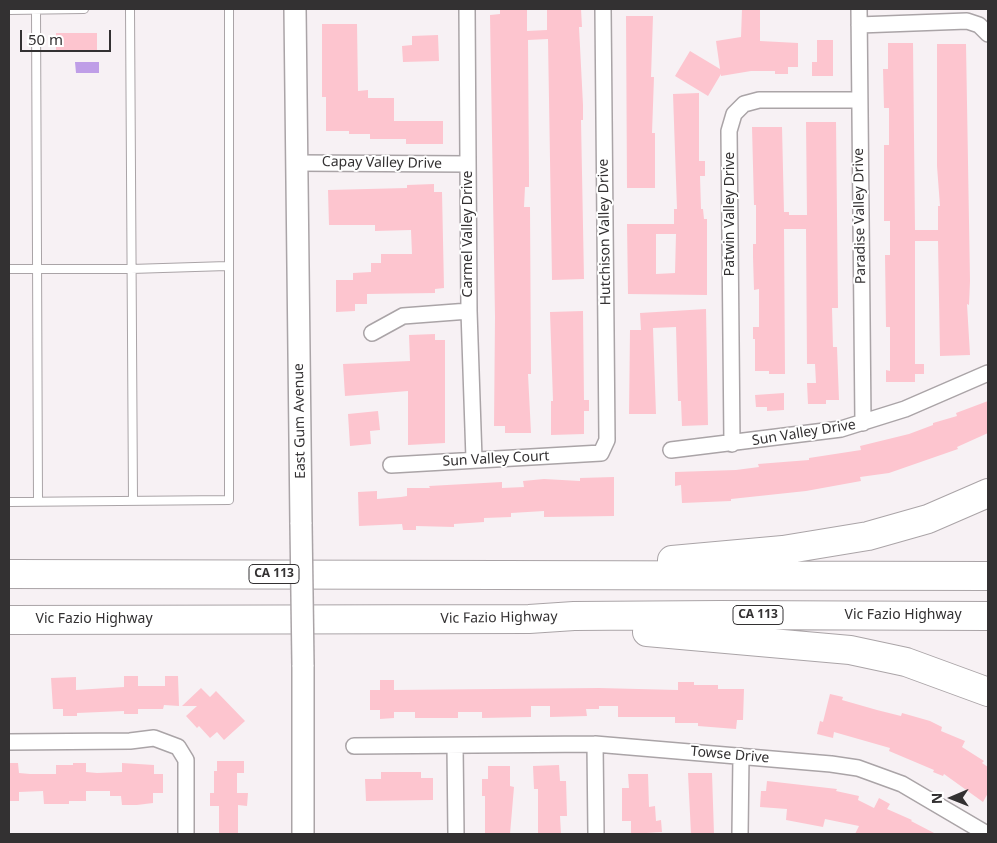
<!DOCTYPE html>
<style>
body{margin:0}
#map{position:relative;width:997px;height:843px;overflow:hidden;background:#f7f1f4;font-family:"Noto Sans",sans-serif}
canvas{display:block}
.frame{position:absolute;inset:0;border:10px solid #333132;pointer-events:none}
.north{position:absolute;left:927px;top:773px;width:50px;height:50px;-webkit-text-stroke:4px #fff;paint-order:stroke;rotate:269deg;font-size:14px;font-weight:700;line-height:20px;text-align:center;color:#333132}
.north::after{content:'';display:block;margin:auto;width:18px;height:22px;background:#333132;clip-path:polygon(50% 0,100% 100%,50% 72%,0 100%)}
.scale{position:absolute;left:20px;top:30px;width:91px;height:22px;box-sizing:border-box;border:2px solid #333132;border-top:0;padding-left:6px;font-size:15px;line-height:18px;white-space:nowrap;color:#333132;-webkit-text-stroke:4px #fff;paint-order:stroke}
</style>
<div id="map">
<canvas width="997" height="843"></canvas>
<div class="frame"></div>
<div class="north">N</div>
<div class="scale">50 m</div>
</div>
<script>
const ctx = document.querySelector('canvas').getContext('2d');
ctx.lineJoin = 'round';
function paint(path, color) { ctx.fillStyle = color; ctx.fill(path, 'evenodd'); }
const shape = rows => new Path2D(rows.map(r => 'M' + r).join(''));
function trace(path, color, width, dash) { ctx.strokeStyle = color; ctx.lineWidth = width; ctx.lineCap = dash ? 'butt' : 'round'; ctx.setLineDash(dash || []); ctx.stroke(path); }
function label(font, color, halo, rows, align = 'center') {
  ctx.font = font + ' "Noto Sans",sans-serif'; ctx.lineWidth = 4; ctx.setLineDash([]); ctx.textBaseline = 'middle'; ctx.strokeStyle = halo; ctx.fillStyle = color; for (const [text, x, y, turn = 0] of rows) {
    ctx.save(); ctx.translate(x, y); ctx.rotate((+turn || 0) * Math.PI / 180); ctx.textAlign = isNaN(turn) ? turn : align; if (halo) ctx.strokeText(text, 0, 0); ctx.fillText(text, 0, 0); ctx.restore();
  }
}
paint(shape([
 [75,62,99,62,99,73,76,73]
]), '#bf9ee7');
paint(shape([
 [500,9,527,9,527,31,547,30,547,9,581,9,582,27,579,27,583,105,583,120,581,120,584,279,552,280,548,39,528,40,529,177,529,187,525,187,524,207,530,207,531,374,528,374,531,433,505,433,505,426,494,426,495,317,490,15,500,14],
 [742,9,760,9,760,41,798,43,798,67,788,67,788,74,775,74,775,71,751,71,721,76,721,74,708,96,675,76,690,51,720,69,716,41,741,37],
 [626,16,653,16,651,77,654,77,652,133,655,133,655,188,627,188],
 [322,24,357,24,358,91,368,90,368,98,394,98,394,121,443,121,443,144,406,144,406,139,370,139,370,134,349,134,349,131,326,131,326,97,322,97],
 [56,33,97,33,97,50,56,50],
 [438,35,439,61,403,62,402,46,412,45,412,36],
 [817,40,833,40,833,76,812,76,812,62,817,62],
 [888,43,913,43,915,230,938,230,938,206,940,206,937,166,937,44,966,44,970,281,969,305,967,304,970,355,940,356,938,241,915,241,915,364,924,364,924,374,915,374,915,382,886,382,886,370,890,371,890,327,886,327,885,255,890,255,890,221,884,221,884,145,889,145,889,108,884,108,883,69,888,69],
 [699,93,699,161,705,161,705,176,700,176,701,209,703,209,704,219,707,219,707,295,628,294,627,224,674,224,674,209,677,209,673,94],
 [656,234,676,234,675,273,656,274],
 [806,122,836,122,838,308,832,308,833,347,837,347,839,400,826,400,826,404,808,404,807,383,816,383,815,364,807,364,806,229,784,229,785,374,769,374,769,371,755,371,755,339,753,339,753,327,759,327,759,289,754,290,753,257,753,244,756,244,756,205,754,205,752,127,782,127,784,212,789,212,789,215,807,215],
 [434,184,434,192,442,192,444,288,435,289,435,293,367,294,367,304,355,304,355,311,336,312,336,280,353,280,353,273,371,272,371,263,381,263,381,254,412,254,411,230,375,231,375,225,329,225,328,190,407,188,407,185],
 [706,309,708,425,682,426,681,401,678,401,676,327,653,328,656,414,629,414,630,330,641,330,640,313],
 [583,311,584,400,589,400,589,411,584,411,584,434,551,435,551,401,553,401,550,312],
 [435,334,435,340,445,340,445,443,408,445,408,391,345,396,343,364,410,361,409,335],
 [784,393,784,410,767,411,767,407,756,407,755,395],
 [988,401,988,433,957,447,958,449,889,473,860,477,861,481,806,491,731,499,731,501,682,503,681,485,675,486,675,472,736,470,759,467,758,464,809,460,809,458,861,450,860,446,909,434,933,425,933,423,957,416,956,413],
 [378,411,380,430,370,431,371,444,350,446,348,414],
 [614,477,614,516,544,517,544,511,511,513,511,517,484,518,484,522,454,524,454,527,416,526,416,530,403,530,402,524,359,526,358,492,377,491,377,499,401,497,407,496,407,488,430,488,429,486,502,482,502,488,524,487,523,481,544,479,580,481,580,478],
 [124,676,138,676,138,686,165,686,165,676,178,676,179,706,164,705,163,709,138,709,138,714,124,714,124,711,77,713,77,716,63,716,63,709,53,709,51,678,76,677,76,690,124,687],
 [380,680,394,680,394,690,599,688,678,690,678,682,694,682,694,685,718,685,718,689,744,689,743,720,737,720,736,729,698,726,698,723,675,723,675,717,618,717,618,706,599,706,599,709,586,709,587,716,550,717,550,706,531,706,531,717,482,718,482,712,458,712,458,718,415,718,415,712,394,712,394,718,380,719,380,710,370,710,370,690,380,690],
 [201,688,210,697,216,691,245,721,224,740,217,732,210,738,199,726,197,728,186,716,197,706,182,706],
 [830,694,843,697,842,700,877,710,901,716,902,713,930,721,942,727,941,731,965,741,962,747,984,761,982,763,988,767,988,793,983,802,944,774,943,776,933,772,934,770,889,751,890,748,834,732,833,738,817,734,820,721,823,722],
 [217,761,244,761,244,773,237,773,237,793,248,793,247,806,238,805,238,834,219,834,219,806,210,806,210,793,214,793,214,771,217,771],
 [9,763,18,763,19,773,30,774,56,774,56,765,73,765,73,763,86,763,86,772,97,773,122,772,122,763,154,765,154,774,163,774,163,793,153,793,153,803,137,805,122,805,121,796,110,796,110,791,86,791,86,801,69,801,69,804,44,804,43,791,19,792,19,801,9,801],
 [559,765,560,781,566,781,567,816,560,816,561,834,538,834,538,789,534,789,533,766],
 [488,766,510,766,510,786,514,787,510,834,485,834,485,796,482,796,482,779,488,779],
 [381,772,421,772,421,778,433,778,433,800,366,801,365,779,381,779],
 [688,773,712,773,714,834,691,834],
 [628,774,648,774,649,807,655,806,656,821,661,820,662,832,631,834,631,821,622,821,622,788,629,788],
 [767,781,837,789,836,791,859,796,858,800,874,808,879,798,890,804,887,809,912,820,911,821,936,834,855,834,859,826,825,819,823,827,786,820,787,809,760,807,761,791,766,791]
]), '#fdc5cf');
const lane = shape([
 [36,9,38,501],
 [130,9,133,501],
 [9,10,84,9],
 [9,269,131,269,227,266],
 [9,502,229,500,229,9]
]);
const street = shape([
 [467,9,469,311,474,459],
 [859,9,863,423],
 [859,25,967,21,979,25,988,34],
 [297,163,468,164],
 [372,333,403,316,469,311],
 [732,444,729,131,734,114,744,104,759,100,859,100],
 [671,450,841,429,905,409,988,373],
 [391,465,601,453,607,440,603,9],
 [9,742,130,741,154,738,178,747,186,760,186,834],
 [595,744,596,834],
 [354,746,595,744,831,764,858,768,902,784,987,834],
 [455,746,456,834],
 [740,834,741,756]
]);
const secondary = shape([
 [295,9,301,524],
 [303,665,303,834]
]);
const highway = shape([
 [672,560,783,550,868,536,928,519,988,493],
 [9,574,988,576],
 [9,620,529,619,574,616,721,615,988,616],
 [647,632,850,650,906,662,988,692]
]);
trace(lane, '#aaa4a7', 10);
trace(street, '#aaa4a7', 18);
trace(secondary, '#aaa4a7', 24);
trace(highway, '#aaa4a7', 30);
trace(lane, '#fff', 8);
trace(street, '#fff', 15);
trace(secondary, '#fff', 21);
trace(highway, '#fff', 28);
const secondaryBridge = shape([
 [301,524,303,665]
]);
trace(secondaryBridge, '#aaa4a7', 24, []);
trace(secondaryBridge, '#fff', 21);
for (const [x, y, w] of [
 [274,574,50],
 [758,615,50]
]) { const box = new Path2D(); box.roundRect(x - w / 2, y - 9.5, w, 19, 4); ctx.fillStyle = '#fff'; ctx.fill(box); trace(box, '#333132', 1); }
label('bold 12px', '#333132', null, [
 ["CA 113",274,574],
 ["CA 113",758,615]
]);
label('14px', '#333132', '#fff', [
 ["Capay Valley Drive",382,163,1],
 ["Patwin Valley Drive",730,214,-90],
 ["Paradise Valley Drive",860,216,-91],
 ["Hutchison Valley Drive",605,232,-91],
 ["Carmel Valley Drive",468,234,-90],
 ["East Gum Avenue",300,421,-91],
 ["Sun Valley Drive",804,433,-9],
 ["Sun Valley Court",496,459,-3],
 ["Vic Fazio Highway",903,615],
 ["Vic Fazio Highway",499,618,-1],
 ["Vic Fazio Highway",94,619],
 ["Towse Drive",730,755,5]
]);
</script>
